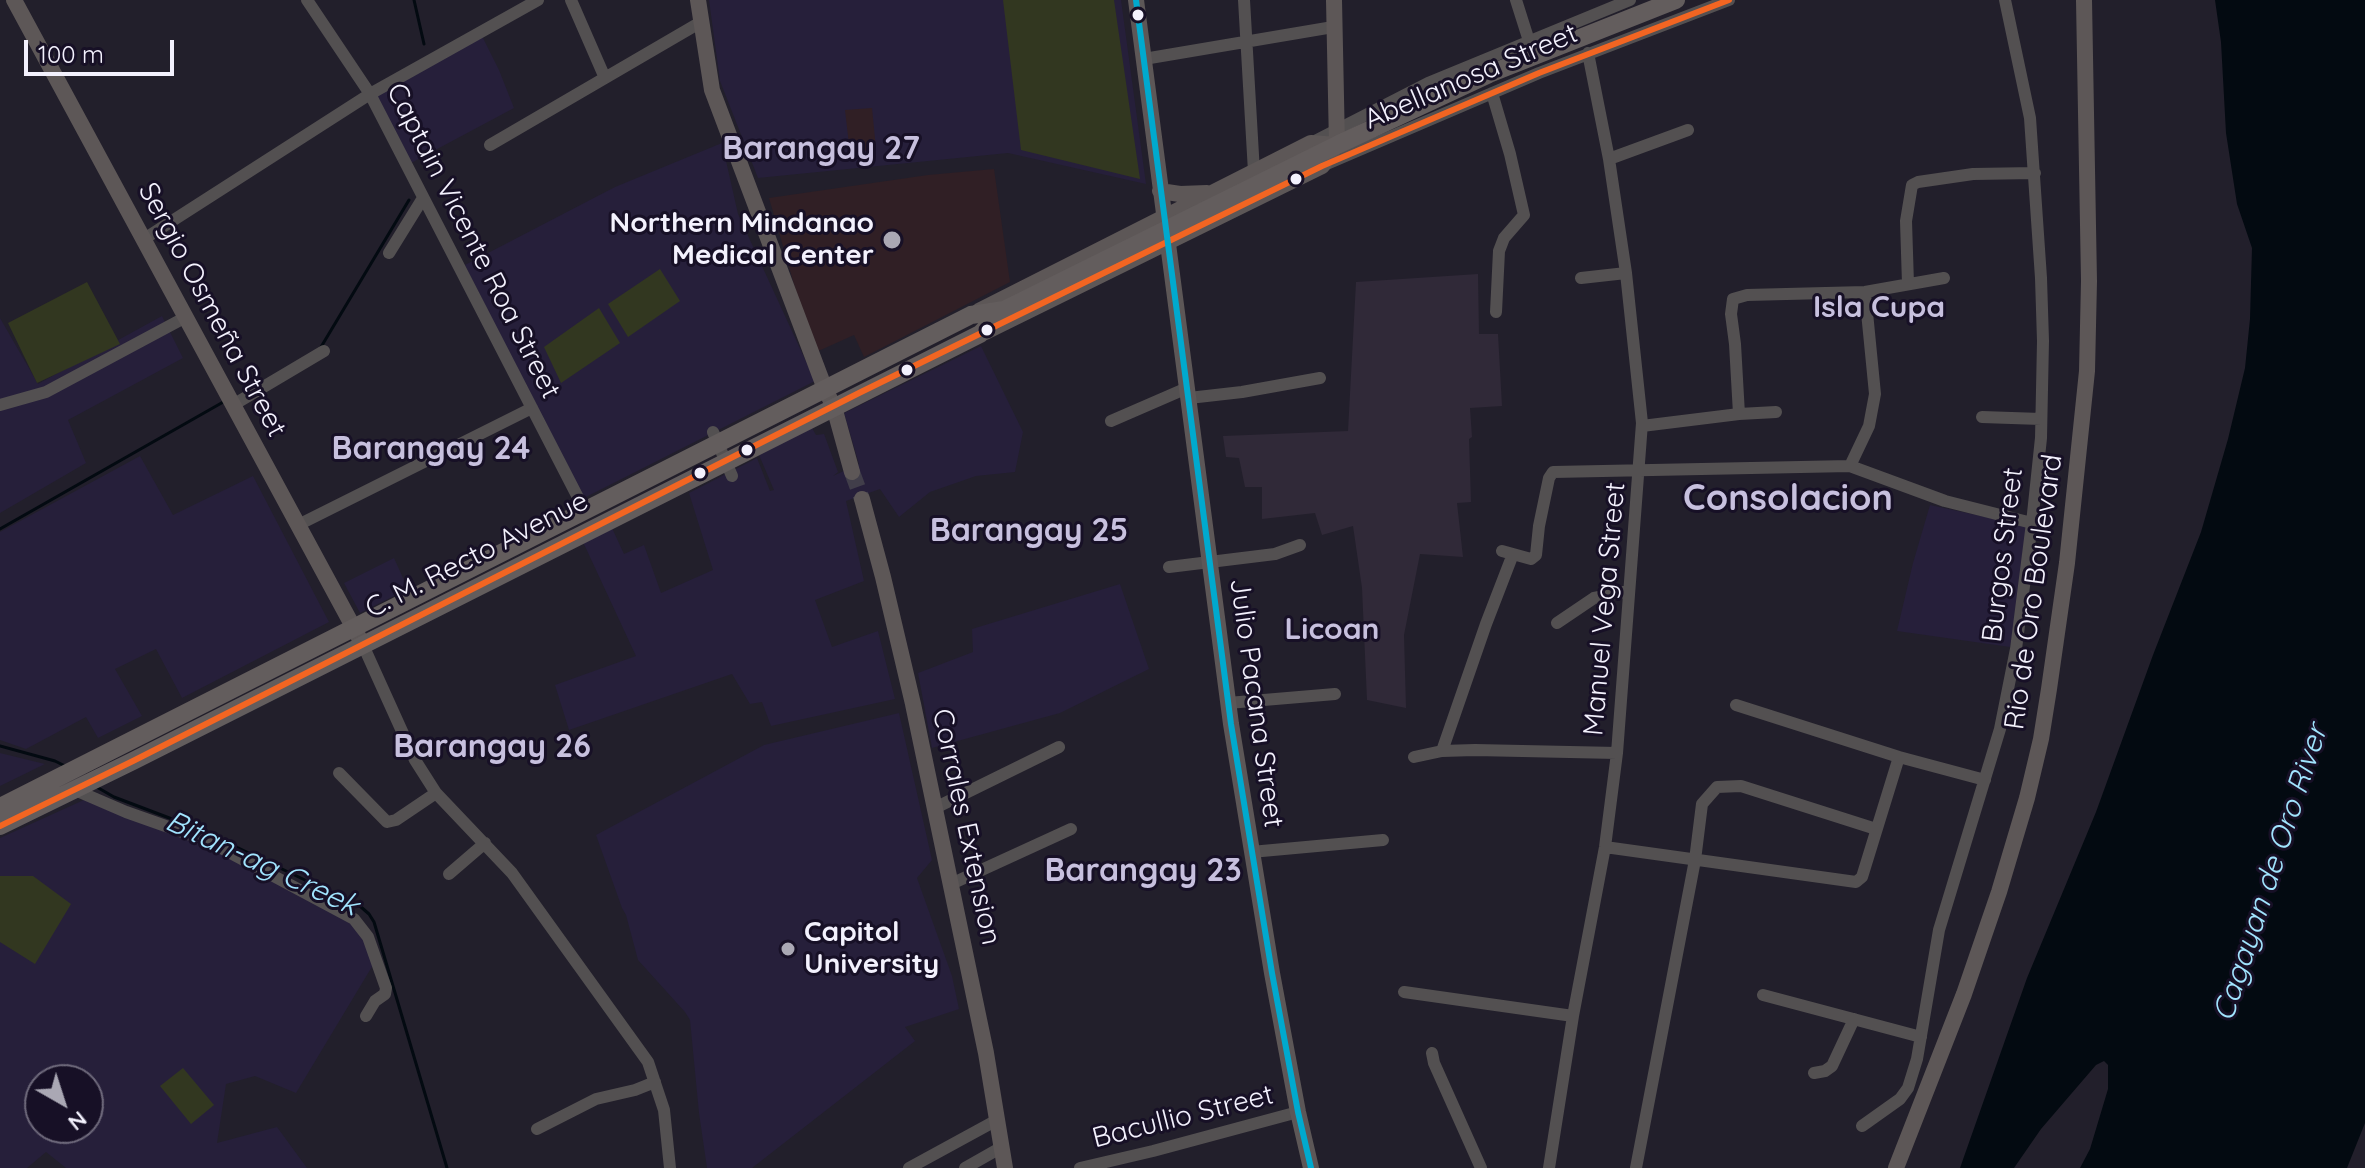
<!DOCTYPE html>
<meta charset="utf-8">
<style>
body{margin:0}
#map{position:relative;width:2365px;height:1168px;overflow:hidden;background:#221f2b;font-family:Quicksand,sans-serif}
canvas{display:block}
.north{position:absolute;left:24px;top:1064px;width:80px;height:80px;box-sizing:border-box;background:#171026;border:2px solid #6f6a7c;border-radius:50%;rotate:141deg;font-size:22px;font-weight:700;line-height:32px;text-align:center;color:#f3f1fd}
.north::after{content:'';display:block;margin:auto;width:28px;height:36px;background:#aaa8b4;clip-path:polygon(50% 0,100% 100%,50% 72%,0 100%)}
.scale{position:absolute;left:24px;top:40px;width:150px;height:36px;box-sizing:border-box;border:4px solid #f3f1fd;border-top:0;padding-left:10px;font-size:24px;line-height:28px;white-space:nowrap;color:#f3f1fd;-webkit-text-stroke:6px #171026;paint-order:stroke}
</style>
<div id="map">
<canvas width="2365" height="1168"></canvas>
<div class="north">N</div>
<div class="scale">100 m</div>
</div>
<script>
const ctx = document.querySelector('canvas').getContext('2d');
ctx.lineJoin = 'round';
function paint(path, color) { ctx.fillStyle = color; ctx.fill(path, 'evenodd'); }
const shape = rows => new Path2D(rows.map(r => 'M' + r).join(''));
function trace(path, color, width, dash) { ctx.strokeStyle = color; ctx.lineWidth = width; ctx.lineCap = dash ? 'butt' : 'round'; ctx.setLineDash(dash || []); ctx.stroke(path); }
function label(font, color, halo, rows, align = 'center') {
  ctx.font = font + ' Quicksand,sans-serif'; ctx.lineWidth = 6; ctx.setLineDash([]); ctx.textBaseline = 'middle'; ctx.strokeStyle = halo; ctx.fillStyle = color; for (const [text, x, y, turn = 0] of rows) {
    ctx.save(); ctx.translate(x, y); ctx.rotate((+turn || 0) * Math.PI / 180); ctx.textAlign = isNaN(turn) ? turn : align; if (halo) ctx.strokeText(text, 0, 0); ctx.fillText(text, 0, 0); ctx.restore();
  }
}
paint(shape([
 [709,0,1121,0,1146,184,1008,153,758,178,720,81],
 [481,34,499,70,514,108,411,163,375,94],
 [722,143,738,214,815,381,582,499,465,265,615,187],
 [162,316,183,358,68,420,86,463,0,513,0,318,38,384],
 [981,346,1023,432,1015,472,976,476,930,492,899,517,880,489,846,501,864,581,815,600,832,647,878,631,895,699,771,726,762,702,750,704,732,674,569,730,555,685,636,656,583,542,612,528,624,554,644,545,661,593,713,570,689,493,757,458,770,491,774,490,759,455,812,428,816,435,824,434,838,472,833,476,859,464,844,413],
 [140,456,173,515,253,476,329,622,182,698,156,649,115,669,142,716,98,738,86,717,26,749,0,740,0,532],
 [1930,505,2032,527,2010,647,1897,631,1913,563],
 [394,558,408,589,360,613,344,583],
 [1120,584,1149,669,1060,713,932,748,918,673,973,652,972,629],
 [899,713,932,860,917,878,952,976,959,1009,905,1027,915,1041,752,1168,707,1168,699,1113,690,1020,685,1012,638,960,626,915,622,908,596,835,764,745],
 [0,753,45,764,0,786],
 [86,799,205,845,361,928,373,965,296,1093,255,1076,226,1084,217,1143,277,1127,307,1168,66,1168,46,1152,27,1168,0,1168,0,838],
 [40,1080,88,1080,88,1128,40,1128]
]), '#261f3a');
paint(shape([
 [1478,274,1479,334,1498,334,1502,406,1470,408,1472,437,1469,439,1471,502,1457,503,1463,557,1420,554,1404,635,1406,708,1367,700,1362,588,1353,526,1322,535,1315,513,1262,519,1262,487,1245,487,1239,458,1226,457,1223,436,1348,431,1356,282]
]), '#302938');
paint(shape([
 [872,108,876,149,850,153,845,110],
 [994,169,1010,282,864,357,854,335,814,353,769,198,928,175]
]), '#301f25');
paint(shape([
 [1003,0,1114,0,1140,179,1021,150],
 [660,269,680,301,628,337,608,304],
 [87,282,120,344,37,383,8,323],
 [599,308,620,343,561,383,544,347],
 [0,876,33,876,71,904,35,964,0,942],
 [183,1068,214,1105,191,1124,160,1086]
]), '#323720');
paint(shape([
 [2215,0,2365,0,2365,1123,2347,1168,2080,1168,2090,1149,2108,1089,2108,1065,2104,1061,2096,1065,2041,1129,2014,1168,1960,1168,2027,978,2096,812,2153,655,2201,532,2228,439,2245,368,2250,319,2252,248,2237,204,2226,133,2221,42]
]), '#030a11');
trace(shape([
 [414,0,424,44],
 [321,347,409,200],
 [0,529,225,401],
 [0,746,55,761,65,766],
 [95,786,114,797,201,830,361,907,369,914,374,922,447,1168]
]), '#030a11', 3);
trace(shape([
 [852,472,862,499]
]), '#413e4a', 16, [16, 8]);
trace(shape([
 [307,0,370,94,585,511],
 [571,0,605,78],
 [1244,0,1254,172],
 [1516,0,1529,41],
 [1144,59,1333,27],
 [1492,93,1510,154,1524,215,1504,238,1499,251,1496,312],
 [1311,143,1428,83,1630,0],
 [490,145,701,22],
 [1609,159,1688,130],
 [1322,166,1539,73,1729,0],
 [144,239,370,94,538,0],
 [389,253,423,198],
 [1581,278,1626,273],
 [1908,284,1906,221,1912,185,1918,182,1973,174,2035,173],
 [1189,398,1242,392,1320,378],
 [0,405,46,392,186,317],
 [233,405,324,351],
 [1739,414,1735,344,1731,314,1733,299,1747,295,1865,292,1944,278],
 [1982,417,2041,419],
 [1111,421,1187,388],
 [1642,426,1739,414,1776,412],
 [713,432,732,476],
 [1850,466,1869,426,1875,394,1865,292],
 [298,525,532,408],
 [1502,551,1531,559,1536,555,1539,526,1549,478,1553,472,1850,466,1945,501,2032,523],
 [1169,567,1275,554,1300,545],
 [1557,623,1594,598,1629,591],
 [363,645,415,760,436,793,512,873,648,1062,664,1110,670,1168],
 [1228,703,1335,694],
 [1736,705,1899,757,1985,780],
 [1442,751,1486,624,1513,554],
 [1414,757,1442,751,1475,750,1617,753],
 [339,773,387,822,396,820,436,793],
 [75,790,126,812,208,841,354,919,368,937,386,988,385,994,375,1001,366,1016],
 [935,808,1059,747],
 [1605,847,1856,882,1862,877,1899,757],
 [1251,852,1383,840],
 [449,874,485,843],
 [951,884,1071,829],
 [1404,992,1573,1016],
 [1763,995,1921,1037],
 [1432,1053,1434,1063,1481,1168],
 [1814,1073,1825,1071,1832,1066,1854,1019],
 [1862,1126,1900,1099,1908,1088,1917,1059,1939,930,2000,729,2016,649,2032,523,2041,438,2043,341,2041,278,2030,118,2005,0],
 [537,1129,596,1099,635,1090,655,1082],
 [909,1168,997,1120],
 [965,1168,1002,1147],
 [1080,1168,1153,1151,1298,1112],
 [1549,1168,1573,1016,1605,847,1617,753,1642,423,1626,273,1609,159,1588,53],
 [1636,1168,1695,860,1702,804,1717,787,1741,786,1876,829]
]), '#535051', 12);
trace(shape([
 [14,0,363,645],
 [698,0,712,90,825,389,834,407,852,472],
 [1136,0,1231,724,1272,973,1298,1112,1311,1168],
 [1334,0,1337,145],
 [1160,191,1180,194,1207,193],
 [979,311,1311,143,1337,145],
 [985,332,1322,166,1336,145],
 [862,499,883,577,913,704,986,1053,1005,1168],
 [1896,1168,1964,994,1999,892,2027,798,2041,739,2049,689,2067,563,2087,371,2089,281,2084,0]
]), '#5d5757', 16);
trace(shape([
 [0,807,971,315,1004,310],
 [0,826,133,761,980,334,1004,310,1337,145,1489,74,1676,0]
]), '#635d5d', 18);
trace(shape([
 [0,826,133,761,859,393,1322,166,1539,73,1729,0]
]), '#f26522', 6);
trace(shape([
 [1136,0,1231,724,1272,973,1298,1112,1311,1168]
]), '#00a9ce', 6);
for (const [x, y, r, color] of [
 [1138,15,7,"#f3f1fd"],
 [1296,179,7,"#f3f1fd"],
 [892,240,10,"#aaa8b4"],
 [987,330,7,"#f3f1fd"],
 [907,370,7,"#f3f1fd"],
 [747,450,7,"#f3f1fd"],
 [700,473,7,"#f3f1fd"],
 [788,949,8,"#aaa8b4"]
]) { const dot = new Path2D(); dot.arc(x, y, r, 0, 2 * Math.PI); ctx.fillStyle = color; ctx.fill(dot); trace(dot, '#171026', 3); }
label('28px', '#f3f1fd', '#171026', [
 ["Abellanosa Street",1471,77,-23],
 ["Captain Vicente Roa Street",473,241,63],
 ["Sergio Osmeña Street",212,310,62],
 ["C. M. Recto Avenue",477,555,-27],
 ["Burgos Street",2003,555,-83],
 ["Rio de Oro Boulevard",2034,592,-82],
 ["Manuel Vega Street",1605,609,-85],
 ["Julio Pacana Street",1256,703,82],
 ["Corrales Extension",966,827,78],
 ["Bacullio Street",1183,1117,-14]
]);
label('bold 28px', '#f3f1fd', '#171026', [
 ["Northern Mindanao",874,224],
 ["Medical Center",874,256],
 ["Capitol",804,933,"left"],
 ["University",804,965,"left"]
], 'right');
label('bold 30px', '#c7c0de', '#171026', [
 ["Isla Cupa",1879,308],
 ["Licoan",1332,630]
]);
label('italic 30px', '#a1e4fe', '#171026', [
 ["Bitan-ag Creek",262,864,25],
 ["Cagayan de Oro River",2271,873,-72]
]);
label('bold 32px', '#c7c0de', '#171026', [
 ["Barangay 27",821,149],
 ["Barangay 24",431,449],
 ["Barangay 25",1029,531],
 ["Barangay 26",492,747],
 ["Barangay 23",1143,871]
]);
label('bold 36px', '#c7c0de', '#171026', [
 ["Consolacion",1788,499]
]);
</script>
